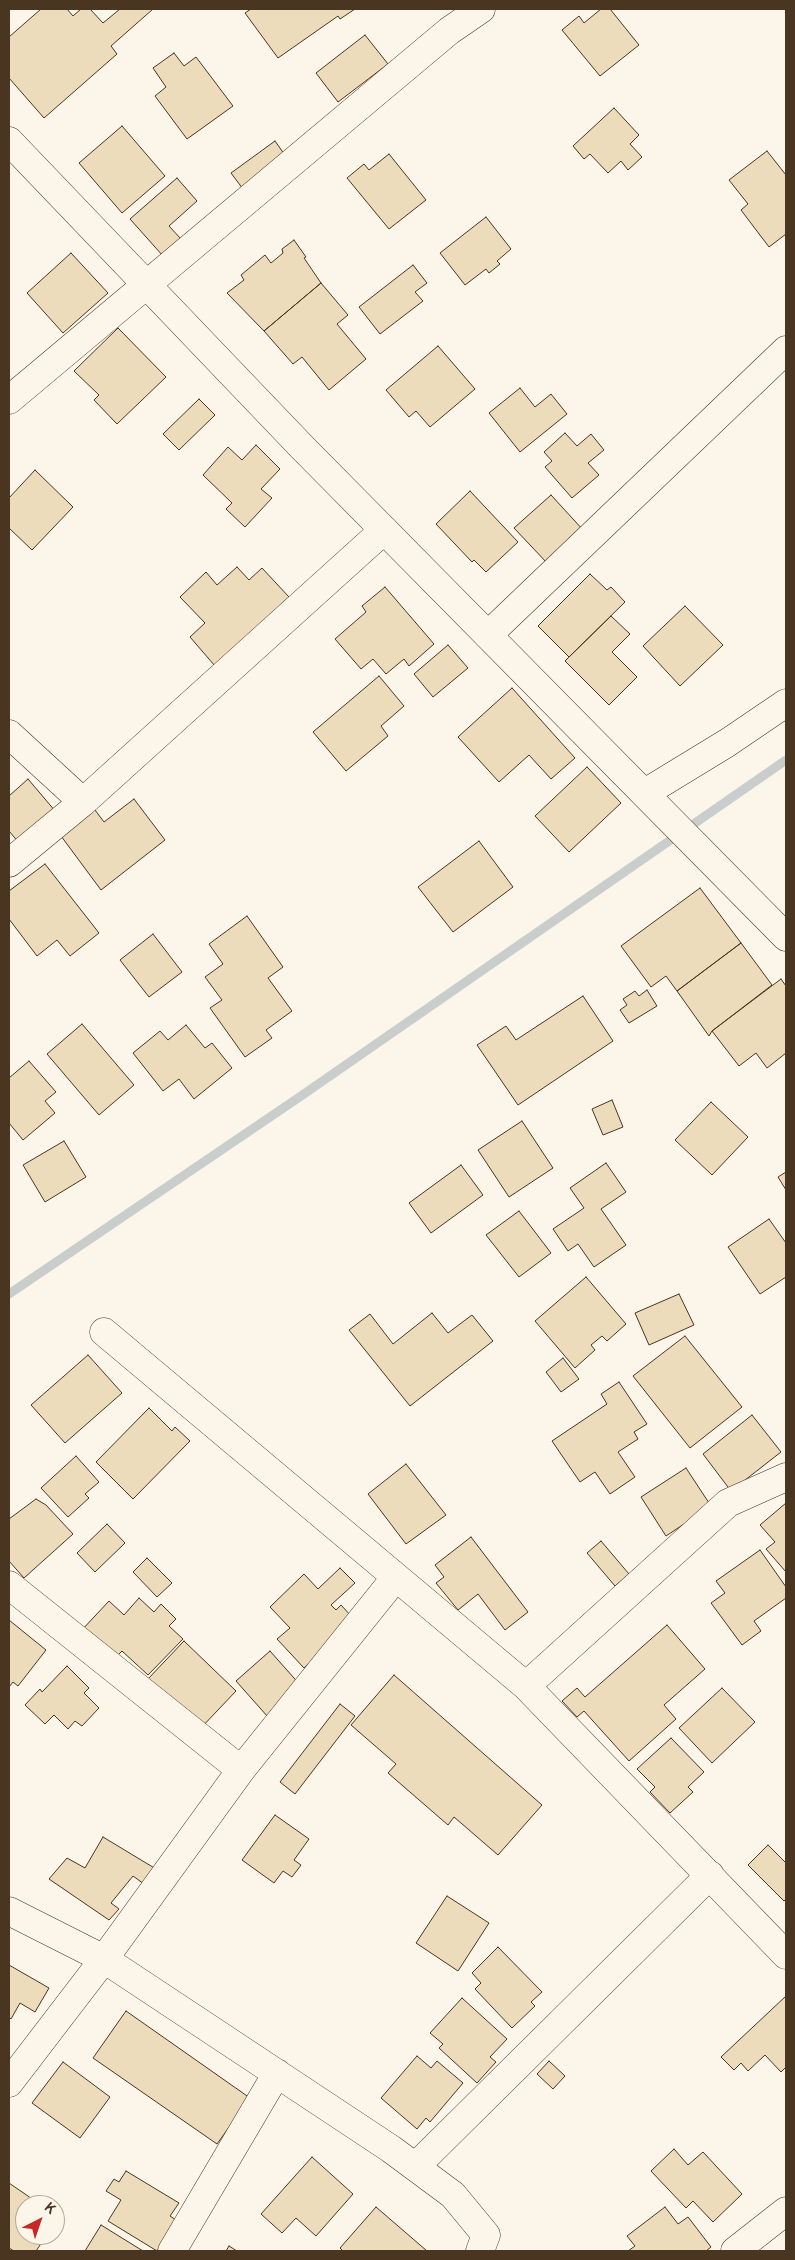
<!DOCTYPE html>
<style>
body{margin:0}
#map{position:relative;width:795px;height:2260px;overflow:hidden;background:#fbf6e9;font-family:Overpass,sans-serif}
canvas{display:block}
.frame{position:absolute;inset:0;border:10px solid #4a3520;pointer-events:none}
.north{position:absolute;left:15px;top:2195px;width:50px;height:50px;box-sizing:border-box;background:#fbf6e9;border:1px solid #b4a999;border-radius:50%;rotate:41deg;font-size:14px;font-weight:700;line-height:20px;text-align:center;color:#4a3520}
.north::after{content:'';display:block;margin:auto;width:18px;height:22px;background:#c62828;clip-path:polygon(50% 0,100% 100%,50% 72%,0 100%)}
</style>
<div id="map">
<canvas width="795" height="2260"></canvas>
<div class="frame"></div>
<div class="north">K</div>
</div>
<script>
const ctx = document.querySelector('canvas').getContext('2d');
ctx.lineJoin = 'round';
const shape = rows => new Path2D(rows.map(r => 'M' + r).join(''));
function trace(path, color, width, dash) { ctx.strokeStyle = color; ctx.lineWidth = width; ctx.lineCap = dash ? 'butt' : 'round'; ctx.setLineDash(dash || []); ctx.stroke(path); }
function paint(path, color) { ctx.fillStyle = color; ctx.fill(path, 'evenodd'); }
trace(shape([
 [9,1294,301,1096,786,760]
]), '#c9cecd', 9);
const building = shape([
 [41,9,67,9,73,16,81,9,90,9,103,23,120,9,153,9,111,46,117,54,44,118,9,78,9,37,41,9],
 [251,9,355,9,340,19,338,16,278,58,245,13,251,9],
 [601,9,610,9,639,45,600,76,562,30,579,16,584,23,601,9],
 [365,35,388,64,338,102,316,73,365,35],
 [174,53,184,66,196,57,233,106,187,139,155,96,166,87,153,68,174,53],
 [614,108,639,135,630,144,642,157,628,170,621,161,608,173,590,154,584,159,573,146,614,108],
 [122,126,165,176,122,213,79,163,122,126],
 [275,141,287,158,243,189,231,173,275,141],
 [767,151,786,175,786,234,769,247,741,210,748,204,729,180,767,151],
 [389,154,426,200,389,229,347,178,364,164,369,170,389,154],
 [177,178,197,201,169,226,181,239,163,256,130,219,177,178],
 [486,217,511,249,497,261,500,264,489,273,486,269,465,285,440,253,486,217],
 [294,240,306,257,304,258,321,283,264,331,227,293,244,280,241,275,265,255,271,263,283,253,282,249,294,240],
 [71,253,108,293,63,333,27,293,71,253],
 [413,265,427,283,415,292,423,301,380,334,359,307,413,265],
 [321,283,348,315,337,324,366,359,329,390,302,357,293,364,264,331,321,283],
 [118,328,166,377,117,424,94,400,99,395,74,371,118,328],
 [438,346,475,389,430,427,416,411,409,417,386,390,438,346],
 [520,388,535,407,551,394,567,414,520,452,489,413,520,388],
 [199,399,215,415,179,450,163,434,199,399],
 [565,433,577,446,591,434,604,450,588,463,599,475,572,498,545,467,552,461,544,452,565,433],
 [256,445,280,469,261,489,272,498,245,527,226,509,232,503,203,475,228,447,242,460,256,445],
 [35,470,73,507,32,550,9,528,9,498,35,470],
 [470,491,518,542,486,572,474,560,472,562,436,524,470,491],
 [551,495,584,531,548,564,514,528,551,495],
 [237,567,249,580,262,568,289,597,215,666,190,637,205,623,180,597,206,572,217,585,237,567],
 [590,574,607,590,611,587,625,602,569,657,538,626,590,574],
 [385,587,434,644,409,666,404,659,386,674,373,659,361,669,335,639,366,612,362,606,385,587],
 [685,606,723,645,680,686,643,646,685,606],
 [611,616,630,634,612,652,637,677,609,705,565,661,611,616],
 [448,645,468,668,433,697,414,674,448,645],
 [379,676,404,706,381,726,388,736,346,771,313,732,379,676],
 [512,688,575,758,551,779,529,755,499,782,458,737,512,688],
 [587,767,621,803,569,852,535,816,587,767],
 [28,779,56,812,20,844,9,831,9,796,28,779],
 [134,799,165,840,101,890,61,836,95,810,104,822,134,799],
 [479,841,513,887,453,932,418,887,479,841],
 [45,864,99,933,70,956,57,940,37,956,9,919,9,891,45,864],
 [700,888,741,943,677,991,666,976,651,987,621,946,700,888],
 [247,916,283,967,268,978,292,1011,266,1030,272,1038,245,1057,210,1008,222,1000,205,977,223,964,209,944,247,916],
 [153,934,182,972,149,997,120,960,153,934],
 [741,943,772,985,712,1031,709,1036,677,991,741,943],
 [781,979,786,986,786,1053,767,1068,756,1053,739,1066,712,1031,781,979],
 [647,990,657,1006,629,1023,620,1010,627,1005,623,999,635,991,639,996,647,990],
 [583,996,613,1041,518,1105,477,1045,506,1026,516,1040,583,996],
 [82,1024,134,1085,99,1115,47,1054,82,1024],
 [186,1025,205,1048,212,1043,232,1068,194,1099,179,1079,163,1091,133,1053,160,1031,168,1040,186,1025],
 [29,1061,56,1092,45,1101,55,1113,23,1140,9,1123,9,1078,29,1061],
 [612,1100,623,1127,603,1135,592,1109,612,1100],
 [711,1102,748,1137,712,1175,675,1140,711,1102],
 [522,1121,553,1168,509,1197,478,1150,522,1121],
 [64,1141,86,1177,45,1202,23,1165,64,1141],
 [606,1163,626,1192,601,1209,626,1245,594,1267,578,1244,568,1251,553,1229,584,1208,570,1188,606,1163],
 [461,1165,483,1195,431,1233,409,1203,461,1165],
 [786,1172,786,1190,778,1177,786,1172],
 [519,1211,551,1253,519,1277,486,1235,519,1211],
 [769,1219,786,1243,786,1277,760,1294,728,1247,769,1219],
 [586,1277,626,1324,607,1341,602,1336,591,1345,595,1350,575,1368,535,1321,586,1277],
 [679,1294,694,1325,649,1345,635,1313,679,1294],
 [432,1313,448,1333,472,1315,493,1341,410,1406,349,1330,370,1314,393,1344,432,1313],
 [685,1336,742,1407,690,1448,633,1376,685,1336],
 [88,1355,122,1393,65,1443,31,1405,88,1355],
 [563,1358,579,1379,561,1392,546,1372,563,1358],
 [619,1382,647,1424,634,1432,638,1439,618,1452,635,1477,610,1494,595,1472,580,1482,552,1441,607,1404,601,1394,619,1382],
 [149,1408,172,1431,175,1427,190,1441,133,1499,96,1462,149,1408],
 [752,1415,781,1452,731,1491,703,1454,752,1415],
 [76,1456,99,1482,85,1494,89,1498,68,1517,41,1488,76,1456],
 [406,1464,446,1515,406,1544,368,1494,406,1464],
 [686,1468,711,1506,666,1536,641,1497,686,1468],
 [36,1499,46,1505,73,1534,24,1578,9,1561,9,1519,36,1499],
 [786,1503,786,1572,766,1549,775,1542,760,1525,786,1503],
 [107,1524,125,1543,95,1572,77,1553,107,1524],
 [471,1537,528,1612,505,1630,478,1594,458,1610,436,1583,444,1577,435,1565,471,1537],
 [601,1541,629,1574,615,1586,587,1553,601,1541],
 [760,1550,786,1587,786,1598,754,1621,761,1631,742,1645,711,1603,725,1593,716,1581,760,1550],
 [147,1558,172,1583,157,1597,133,1572,147,1558],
 [340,1568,355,1583,331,1605,336,1610,341,1605,352,1617,349,1625,304,1668,277,1639,290,1628,270,1607,304,1574,318,1589,340,1568],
 [139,1598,154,1612,161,1604,176,1619,169,1626,183,1639,148,1675,122,1651,117,1656,101,1641,95,1647,80,1632,109,1601,124,1615,139,1598],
 [9,1620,46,1650,18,1686,13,1682,9,1687,9,1620],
 [667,1625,705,1669,664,1705,676,1719,629,1761,584,1711,577,1717,562,1701,577,1688,585,1697,667,1625],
 [184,1641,236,1691,199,1730,147,1680,184,1641],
 [270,1651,302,1687,268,1717,236,1681,270,1651],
 [67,1666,89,1688,84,1693,99,1708,82,1726,75,1721,68,1729,54,1715,45,1724,25,1705,40,1689,42,1692,67,1666],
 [394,1675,542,1805,498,1855,454,1817,448,1825,388,1773,396,1764,351,1725,394,1675],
 [722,1688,755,1722,712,1763,679,1728,722,1688],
 [340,1704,355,1716,295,1794,280,1782,340,1704],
 [671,1738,704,1772,688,1787,693,1792,670,1813,650,1792,655,1787,637,1769,671,1738],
 [275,1815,309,1839,294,1860,301,1865,292,1877,283,1871,274,1883,242,1860,275,1815],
 [103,1837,156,1869,144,1884,133,1876,111,1903,119,1909,109,1920,49,1879,67,1858,85,1868,103,1837],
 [768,1845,786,1863,786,1899,784,1901,748,1865,768,1845],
 [447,1896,489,1923,458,1971,416,1943,447,1896],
 [498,1947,542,1992,531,2002,535,2006,512,2028,475,1989,481,1983,472,1973,498,1947],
 [9,1965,49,1988,35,2012,20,2003,11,2019,9,2017,9,1965],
 [786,1996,786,2067,781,2072,765,2055,748,2071,741,2063,734,2070,721,2057,786,1996],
 [462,1998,507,2039,490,2057,496,2062,477,2083,439,2048,443,2044,430,2033,462,1998],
 [126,2011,250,2098,217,2144,93,2058,126,2011],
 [417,2056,431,2068,437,2061,463,2083,430,2122,426,2118,417,2129,381,2098,417,2056],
 [549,2061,565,2076,553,2089,537,2074,549,2061],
 [63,2062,110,2097,80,2138,32,2103,63,2062],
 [674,2149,688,2165,703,2152,742,2194,713,2222,693,2201,686,2208,651,2171,674,2149],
 [312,2157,353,2194,316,2236,296,2218,282,2233,261,2214,312,2157],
 [126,2171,179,2203,170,2216,176,2220,157,2251,108,2221,121,2200,106,2191,114,2179,119,2182,126,2171],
 [9,2183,41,2205,25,2205,25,2235,47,2235,36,2251,14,2251,9,2248,9,2183],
 [376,2207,427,2251,343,2251,340,2248,376,2207],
 [665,2207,678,2224,688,2217,711,2247,706,2251,628,2251,635,2246,627,2236,665,2207],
 [101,2225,143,2251,85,2251,101,2225],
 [229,2246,237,2251,226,2251,229,2246]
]);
paint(building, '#ecdcbc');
trace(building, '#4a3520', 1);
const minor = shape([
 [9,400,449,31,481,9],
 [488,635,786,350],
 [9,734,83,802],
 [645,793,727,743,786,703],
 [9,863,83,802,384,530],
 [104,1332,526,1686,786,1955],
 [9,1585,241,1770],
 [526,1686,728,1503,786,1477],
 [9,1911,104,1959,391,2149,453,2195,486,2235,480,2251],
 [9,2083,104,1959,241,1770,396,1577],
 [415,2167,710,1875],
 [172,2251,277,2073],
 [735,2251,786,2211]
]);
const tertiary = shape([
 [9,141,301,446,786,937]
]);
trace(minor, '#4a3520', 29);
trace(tertiary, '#4a3520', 29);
trace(minor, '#fbf6e9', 28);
trace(tertiary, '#fbf6e9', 28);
</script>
